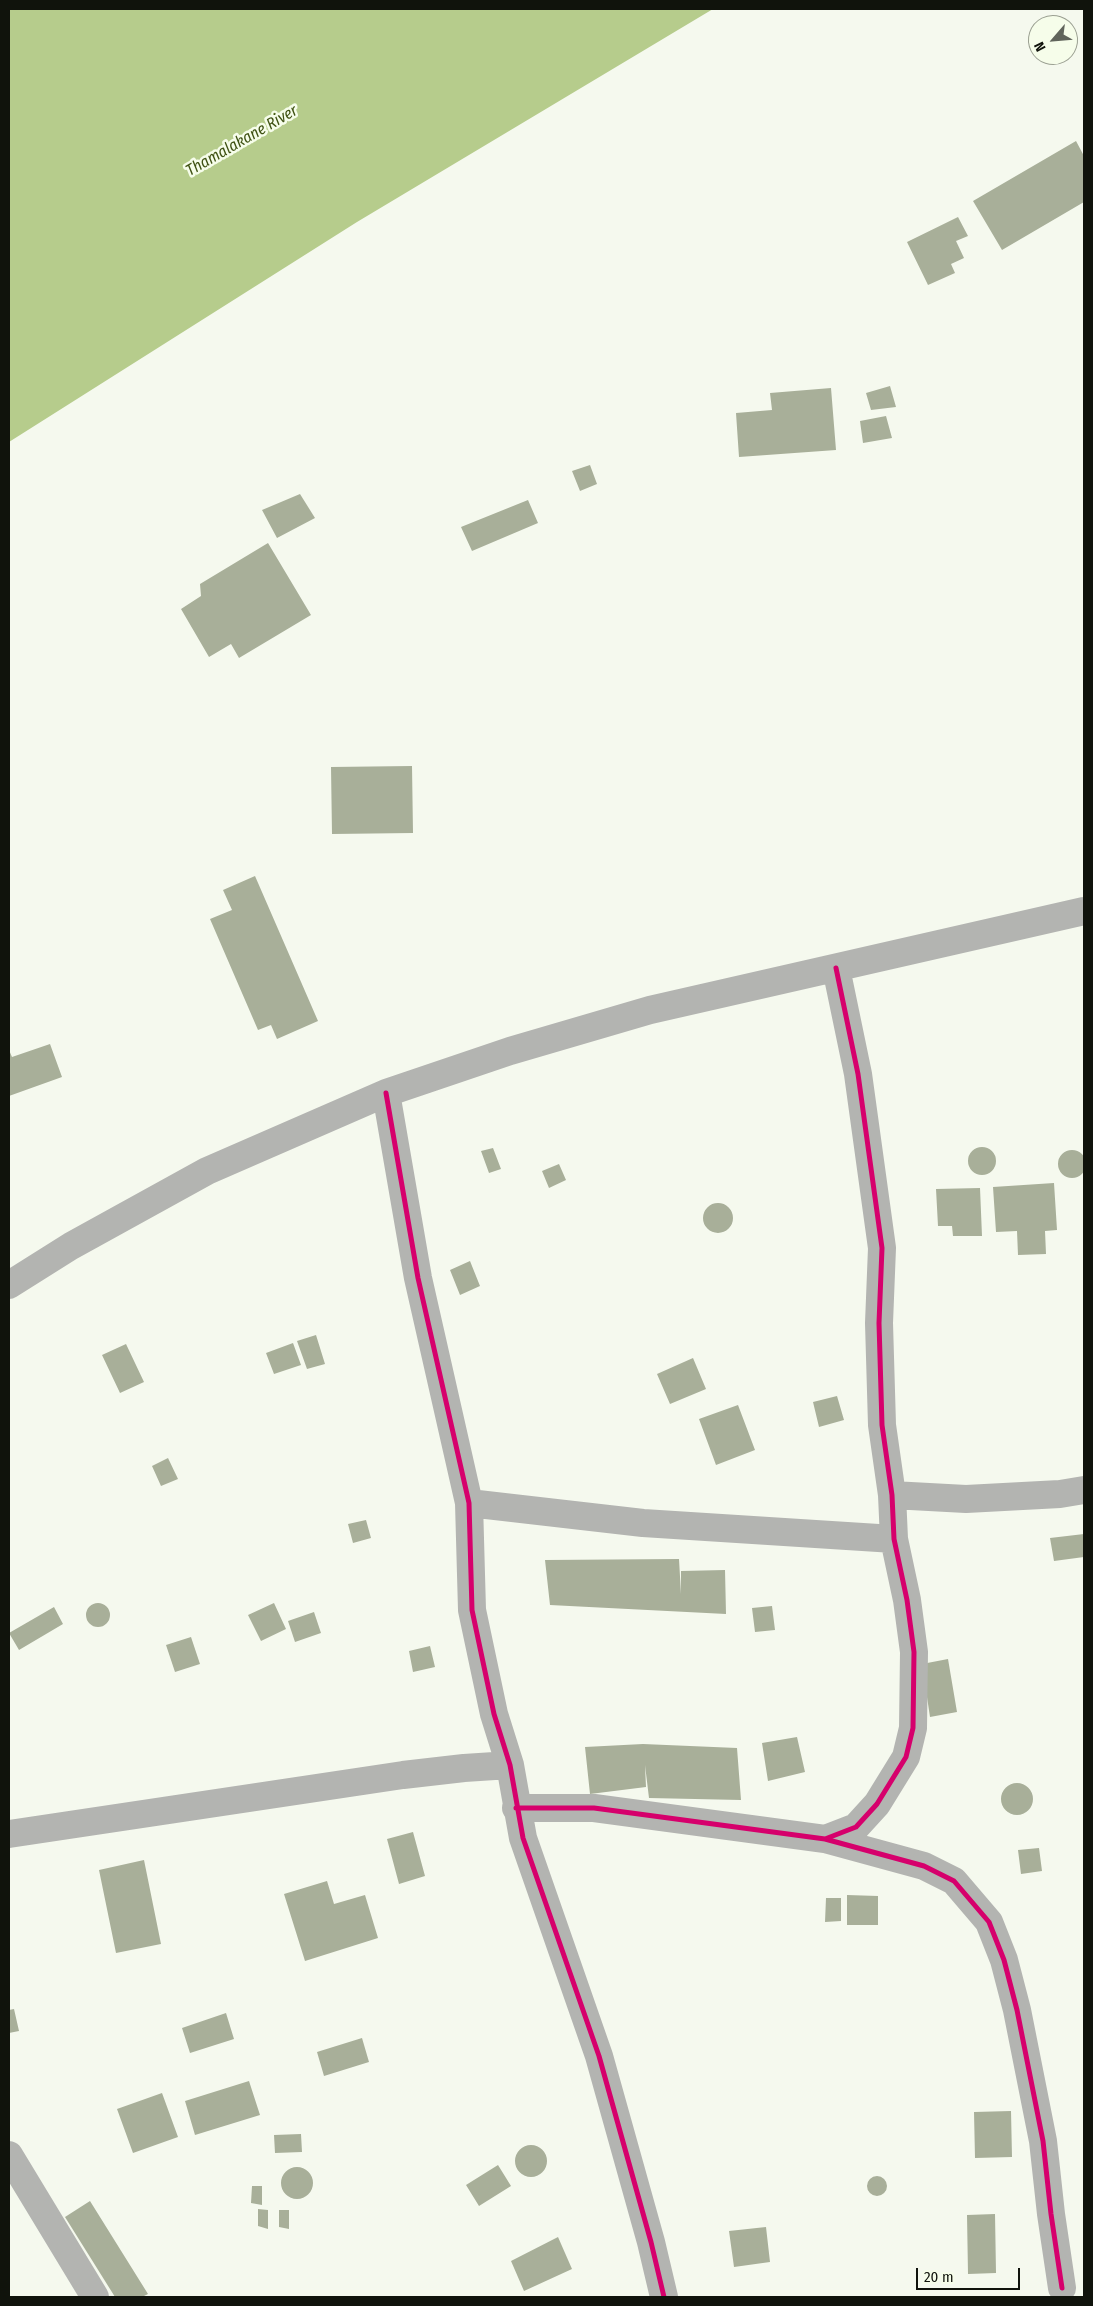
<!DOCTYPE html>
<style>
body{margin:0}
#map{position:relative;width:1093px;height:2306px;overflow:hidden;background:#f5f9ee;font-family:"Fira Sans Condensed",sans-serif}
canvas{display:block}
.frame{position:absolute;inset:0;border:10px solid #10130c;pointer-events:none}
.north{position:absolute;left:1028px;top:15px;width:50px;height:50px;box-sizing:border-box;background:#f6fdea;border:1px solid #9a9f91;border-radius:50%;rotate:243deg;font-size:14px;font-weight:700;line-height:20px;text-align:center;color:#10130c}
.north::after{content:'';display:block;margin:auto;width:18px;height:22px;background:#60645b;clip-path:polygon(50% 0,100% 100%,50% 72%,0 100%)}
.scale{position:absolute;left:916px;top:2268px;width:104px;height:22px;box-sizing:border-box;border:2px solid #10130c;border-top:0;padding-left:6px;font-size:15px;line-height:18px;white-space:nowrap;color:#10130c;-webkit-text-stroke:4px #f6fdea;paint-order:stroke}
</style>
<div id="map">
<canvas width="1093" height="2306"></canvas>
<div class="frame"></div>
<div class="north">N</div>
<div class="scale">20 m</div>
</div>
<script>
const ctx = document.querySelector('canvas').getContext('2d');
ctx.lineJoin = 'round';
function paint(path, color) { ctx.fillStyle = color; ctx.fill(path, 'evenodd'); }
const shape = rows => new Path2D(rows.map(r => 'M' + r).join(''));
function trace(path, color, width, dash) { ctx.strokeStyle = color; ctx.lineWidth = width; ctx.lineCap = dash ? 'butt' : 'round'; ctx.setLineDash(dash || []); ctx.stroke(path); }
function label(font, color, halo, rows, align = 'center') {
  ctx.font = font + ' "Fira Sans Condensed",sans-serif'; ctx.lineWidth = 5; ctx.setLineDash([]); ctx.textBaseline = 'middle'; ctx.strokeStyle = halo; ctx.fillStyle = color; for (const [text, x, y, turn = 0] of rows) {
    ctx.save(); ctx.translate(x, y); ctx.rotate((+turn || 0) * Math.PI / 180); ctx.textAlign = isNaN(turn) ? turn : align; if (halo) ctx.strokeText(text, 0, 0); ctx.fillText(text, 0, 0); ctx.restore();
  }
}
paint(shape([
 [9,9,713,9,357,222,9,442]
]), '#b6cc8c');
paint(shape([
 [1076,141,1084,156,1084,202,1002,250,973,201],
 [958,217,968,236,956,241,964,258,951,264,955,273,928,285,907,242],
 [890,386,896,407,871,410,866,393],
 [831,388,836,450,739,457,736,413,772,410,770,393],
 [886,416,892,438,863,443,860,421],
 [590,465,597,484,580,491,572,471],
 [300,494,315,518,277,538,262,510],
 [528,500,538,523,472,551,461,527],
 [268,543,311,615,239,658,231,644,209,657,181,609,201,596,200,584],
 [412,766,413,833,332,834,331,767],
 [255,876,318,1021,277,1039,271,1025,258,1030,210,919,232,910,223,890],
 [50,1044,62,1077,9,1096,9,1050,12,1057],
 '968 1161a14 14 0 1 1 28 0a14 14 0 1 1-28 0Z',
 [493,1148,501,1169,489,1173,481,1151],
 '1058 1164a14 14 0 1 1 28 0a14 14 0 1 1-28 0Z',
 [559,1164,566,1180,549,1188,542,1171],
 [1054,1183,1057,1230,1045,1231,1046,1254,1018,1255,1017,1231,996,1232,993,1187],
 [980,1188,982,1236,953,1236,952,1226,938,1226,936,1189],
 '703 1218a15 15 0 1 1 30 0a15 15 0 1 1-30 0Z',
 [470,1261,480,1286,460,1295,450,1270],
 [316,1335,325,1364,307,1369,297,1341],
 [293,1343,301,1365,274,1374,266,1353],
 [126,1344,144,1382,120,1393,102,1355],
 [693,1358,706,1389,670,1404,657,1374],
 [837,1396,844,1420,819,1427,813,1402],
 [738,1405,755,1450,716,1465,699,1419],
 [168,1458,178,1479,161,1486,152,1466],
 [366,1520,371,1538,353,1543,348,1524],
 [1084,1534,1084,1557,1054,1561,1050,1538],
 [679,1559,681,1594,681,1571,725,1570,726,1614,550,1605,545,1560],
 '86 1615a12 12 0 1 1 24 0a12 12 0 1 1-24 0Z',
 [274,1603,286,1629,261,1641,248,1615],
 [772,1606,775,1630,755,1632,752,1608],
 [54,1607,63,1624,19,1650,9,1633],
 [314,1612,321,1633,295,1642,288,1621],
 [191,1637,200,1664,175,1672,166,1645],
 [430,1646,435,1667,413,1672,409,1651],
 [948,1659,957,1712,930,1717,922,1664],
 [797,1737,805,1772,768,1781,762,1743],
 [643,1744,737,1748,741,1800,649,1798,645,1765,646,1787,590,1794,585,1747],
 '1001 1799a16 16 0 1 1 32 0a16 16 0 1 1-32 0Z',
 [413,1832,425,1876,399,1884,387,1839],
 [1039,1848,1042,1871,1021,1874,1018,1850],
 [144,1860,161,1944,116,1953,99,1870],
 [327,1881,334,1904,365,1895,378,1938,305,1961,284,1894],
 [847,1895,878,1896,878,1925,847,1925],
 [826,1898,841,1898,841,1921,825,1922],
 [14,2009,19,2031,9,2033,9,2010],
 [226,2013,234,2039,190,2053,182,2028],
 [362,2038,369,2062,324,2076,317,2052],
 [249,2081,260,2115,195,2135,185,2101],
 [162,2093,178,2137,133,2153,117,2109],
 [1011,2111,1012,2157,975,2158,974,2112],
 [301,2134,302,2152,275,2153,274,2135],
 '515 2161a16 16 0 1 1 32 0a16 16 0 1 1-32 0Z',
 [498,2165,511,2186,479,2206,466,2185],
 '281 2183a16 16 0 1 1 32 0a16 16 0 1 1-32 0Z',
 '867 2186a10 10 0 1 1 20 0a10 10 0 1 1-20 0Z',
 [252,2186,262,2186,262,2205,251,2203],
 [90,2201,148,2294,142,2297,115,2297,65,2217],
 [258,2209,268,2210,268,2229,258,2226],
 [279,2210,289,2210,289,2229,279,2227],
 [995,2214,996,2273,968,2274,967,2215],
 [766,2227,770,2262,734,2267,729,2231],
 [558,2237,572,2269,524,2291,511,2261]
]), '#a8af99');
trace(shape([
 [386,1093,418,1278,469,1503,472,1610,494,1714,510,1765,523,1838,599,2056,651,2242,664,2297],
 [9,1285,71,1246,207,1171,386,1093,510,1051,650,1010,1084,911],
 [892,1495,966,1499,1060,1494,1084,1490],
 [469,1503,643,1523,894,1539],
 [516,1808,594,1808,825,1839,856,1827,877,1804,906,1757,913,1728,914,1652,907,1600,894,1539,892,1495,882,1425,879,1323,882,1248,858,1074,836,968],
 [9,1834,403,1775,464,1768,510,1765],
 [825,1839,924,1866,954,1881,989,1922,1004,1960,1017,2010,1043,2141,1051,2214,1062,2288],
 [9,2155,95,2297]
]), '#b3b4b1', 28);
trace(shape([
 [386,1093,418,1278,469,1503,472,1610,494,1714,510,1765,523,1838,599,2056,651,2242,664,2297],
 [516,1808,594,1808,825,1839,856,1827,877,1804,906,1757,913,1728,914,1652,907,1600,894,1539,892,1495,882,1425,879,1323,882,1248,858,1074,836,968],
 [825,1839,924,1866,954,1881,989,1922,1004,1960,1017,2010,1043,2141,1051,2214,1062,2288]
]), '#d6006c', 5);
label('italic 16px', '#3f5213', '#f6fdea', [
 ["Thamalakane River",242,141,-30]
]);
</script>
